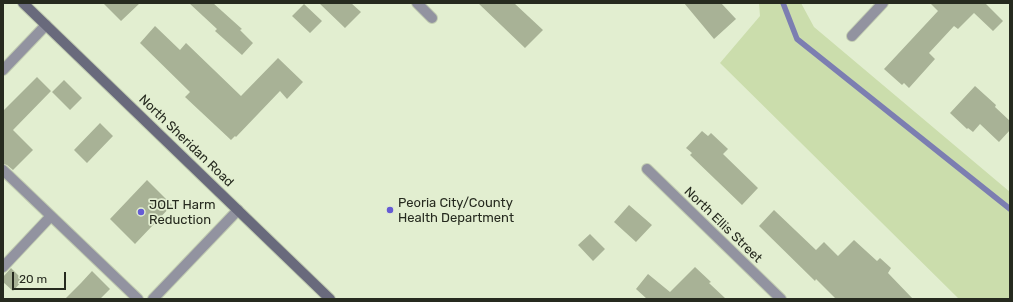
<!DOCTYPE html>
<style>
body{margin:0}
#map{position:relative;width:1013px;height:302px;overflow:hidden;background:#e2eed0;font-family:Rubik,sans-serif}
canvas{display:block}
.frame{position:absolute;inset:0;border:4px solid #262a1f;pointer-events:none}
.scale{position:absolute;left:12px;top:272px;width:54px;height:18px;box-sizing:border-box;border:2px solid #262a1f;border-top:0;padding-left:5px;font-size:12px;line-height:14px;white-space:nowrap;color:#262a1f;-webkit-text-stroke:3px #e2eed0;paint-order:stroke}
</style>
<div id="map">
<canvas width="1013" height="302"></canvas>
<div class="frame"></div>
<div class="scale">20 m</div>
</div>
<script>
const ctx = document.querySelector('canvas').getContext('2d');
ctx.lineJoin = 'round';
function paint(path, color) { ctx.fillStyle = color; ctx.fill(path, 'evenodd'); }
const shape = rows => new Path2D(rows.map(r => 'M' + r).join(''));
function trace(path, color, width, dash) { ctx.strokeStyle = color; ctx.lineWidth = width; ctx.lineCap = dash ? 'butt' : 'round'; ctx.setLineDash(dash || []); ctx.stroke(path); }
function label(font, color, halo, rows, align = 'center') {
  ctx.font = font + ' Rubik,sans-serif'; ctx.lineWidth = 3.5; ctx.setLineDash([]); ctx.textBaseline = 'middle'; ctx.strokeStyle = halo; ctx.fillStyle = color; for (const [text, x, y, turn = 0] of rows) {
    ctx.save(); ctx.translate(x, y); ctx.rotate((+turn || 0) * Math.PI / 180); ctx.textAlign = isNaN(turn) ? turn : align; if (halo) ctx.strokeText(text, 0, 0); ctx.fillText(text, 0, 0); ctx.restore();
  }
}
paint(shape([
 [759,3,801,3,814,27,1010,192,1010,299,959,299,720,63,760,16]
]), '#cbddac');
trace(shape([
 [783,3,797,39,1010,209]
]), '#7c7eb1', 5.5);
paint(shape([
 [103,3,140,3,121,21],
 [189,3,213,3,242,29,240,30,253,43,242,55,215,31,217,29],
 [319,3,351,3,361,12,345,28],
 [478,3,514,3,543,30,525,48],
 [684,3,721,3,736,19,714,39],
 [930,3,985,3,1003,21,993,31,974,13,958,29,954,26,929,53,935,59,909,88,904,83,902,85,884,69,938,11],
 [304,4,322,21,310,33,292,16],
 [155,26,180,50,186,43,241,96,278,58,303,82,287,99,280,91,236,137,235,136,231,140,185,97,190,92,140,43],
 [37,77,51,91,13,130,33,150,13,170,7,165,3,164,3,111],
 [64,80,82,98,70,110,52,92],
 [975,86,996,105,995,107,1010,121,1010,130,999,142,980,124,973,132,968,128,967,129,950,113],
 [100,123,113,136,87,163,74,150],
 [702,131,708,136,711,133,728,149,723,154,758,188,742,205,690,155,692,153,686,148],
 [147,180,172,205,135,244,110,219],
 [629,205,652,225,636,242,614,222],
 [774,210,816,250,824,242,838,256,854,240,877,261,880,258,891,268,888,273,913,299,836,299,816,279,815,281,759,226],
 [590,234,605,249,593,261,578,245],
 [695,267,711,282,709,283,726,299,647,299,636,289,648,274,670,292],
 [11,268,23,280,13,291,3,282,3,277],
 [92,271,110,289,100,299,65,299,81,283]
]), '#a8b296');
const service = shape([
 [3,170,138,299],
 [3,267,51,216]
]);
const minor = shape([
 [417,3,432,18],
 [852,36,883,3],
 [3,70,46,25],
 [647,169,781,299],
 [153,299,238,210]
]);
const secondary = shape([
 [23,3,330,299]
]);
trace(service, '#c0cbb0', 12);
trace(minor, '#c0cbb0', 12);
trace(secondary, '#c0cbb0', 12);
trace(service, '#9293a0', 10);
trace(minor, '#9293a0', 10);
trace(secondary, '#696a7c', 10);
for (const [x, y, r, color] of [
 [390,210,4,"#655bd4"],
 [141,212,4,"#655bd4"]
]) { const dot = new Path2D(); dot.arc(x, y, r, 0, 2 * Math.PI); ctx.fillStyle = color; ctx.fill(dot); trace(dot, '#e2eed0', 1.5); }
label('13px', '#262a1f', '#e2eed0', [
 ["North Sheridan Road",186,141,44],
 ["North Ellis Street",723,225,44]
]);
label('13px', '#262a1f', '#e2eed0', [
 ["Peoria City/County",398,203],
 ["Health Department",398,218],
 ["JOLT Harm",149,205],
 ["Reduction",149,220]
], 'left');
</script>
